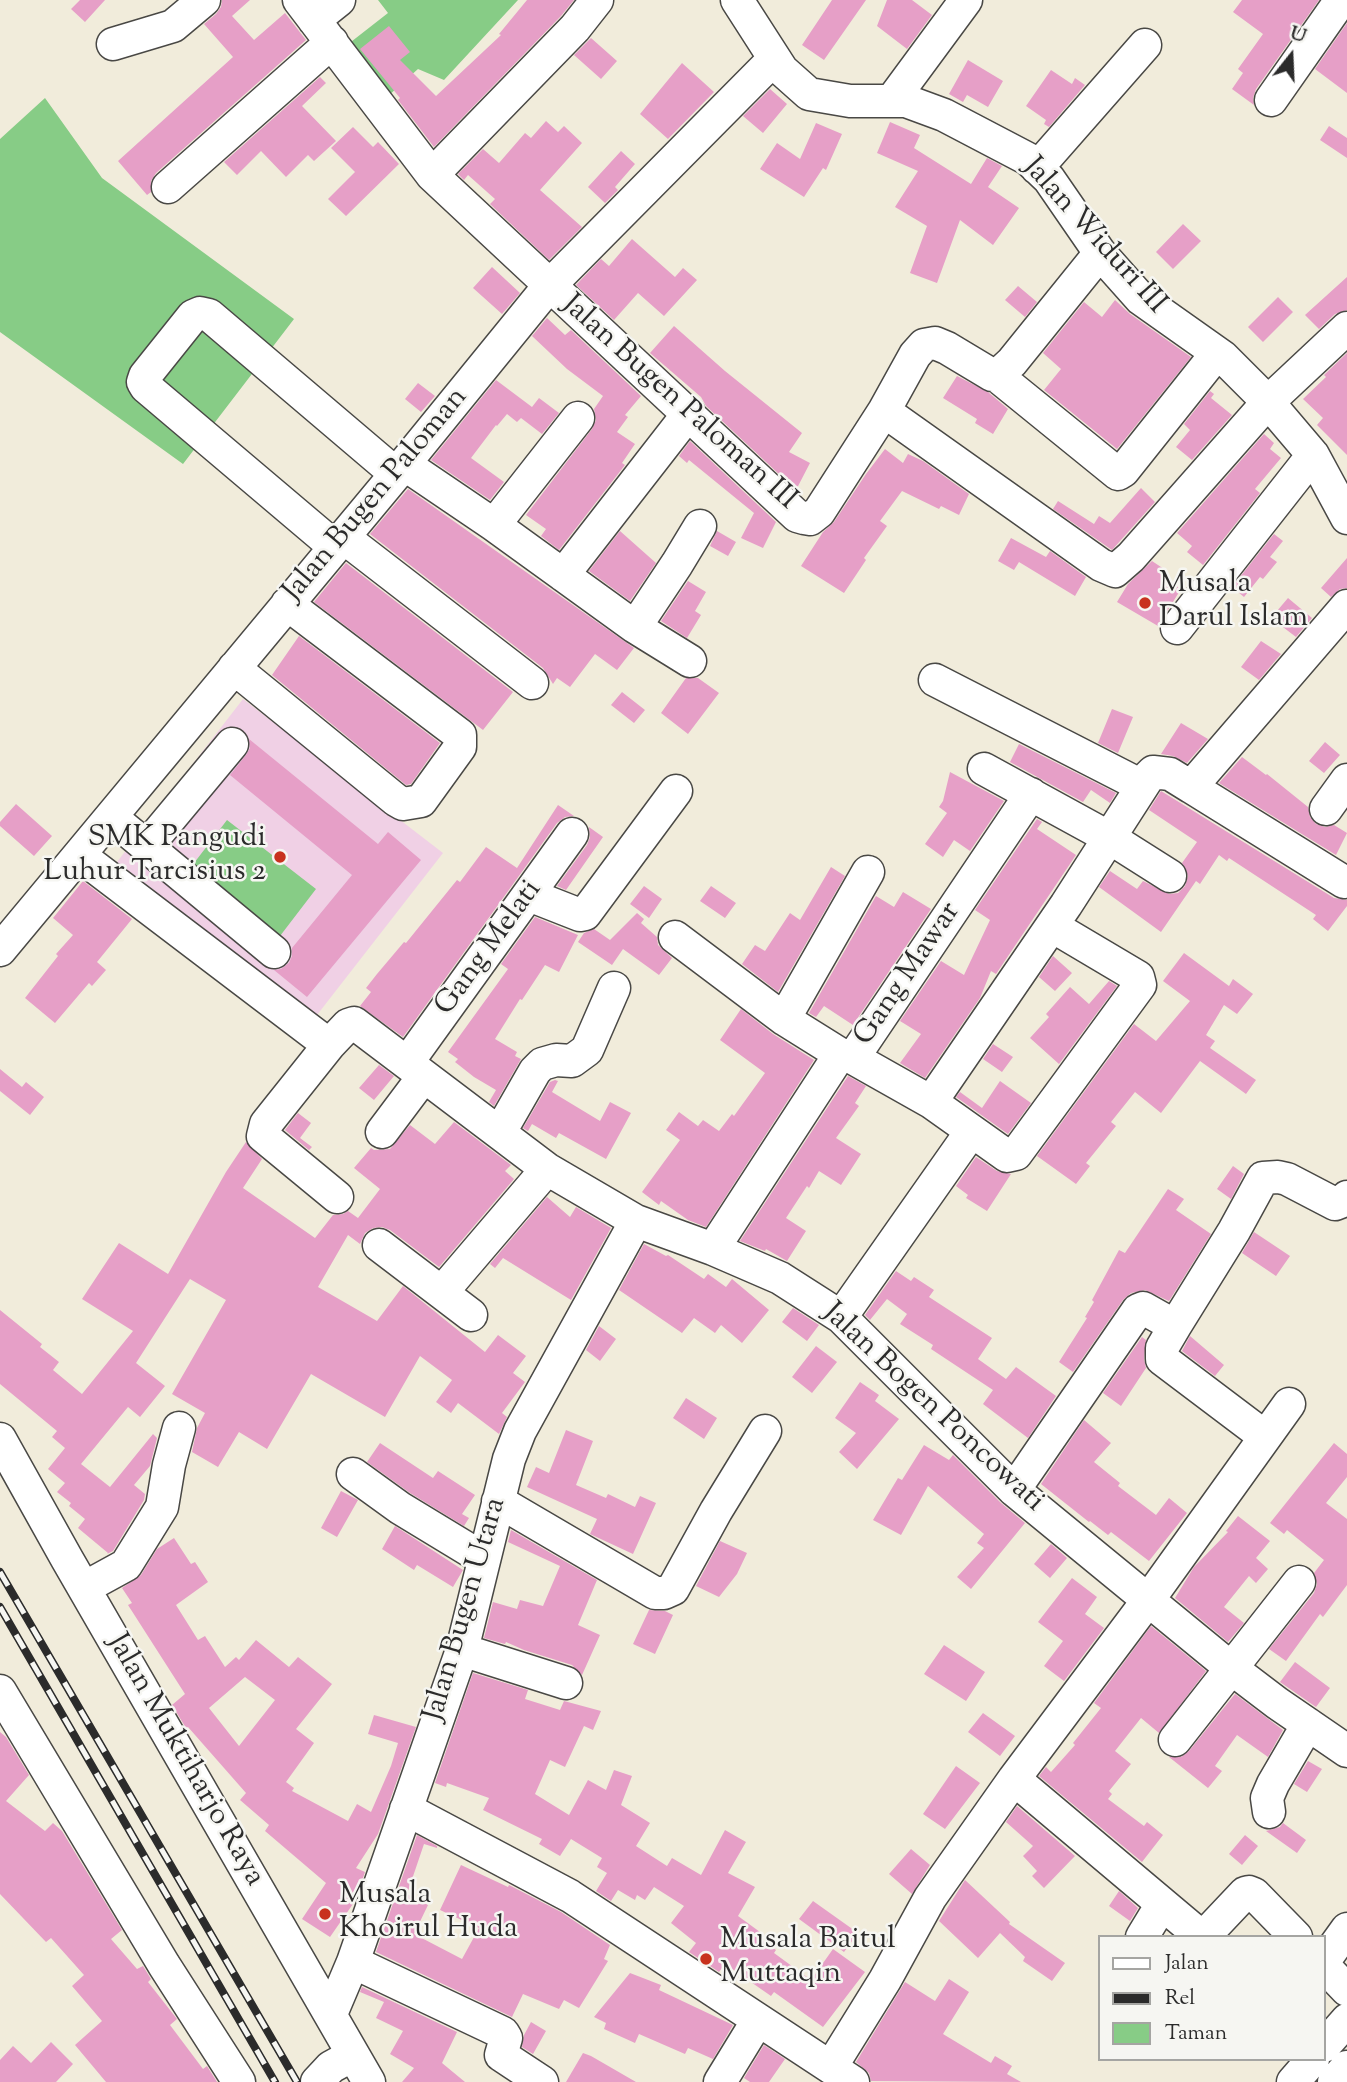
<!DOCTYPE html>
<style>
body{margin:0}
#map{position:relative;width:1347px;height:2082px;overflow:hidden;background:#f1ecdb;font-family:"Sorts Mill Goudy",serif}
canvas{display:block}
.legend{position:absolute;left:1098px;top:1935px;width:228px;height:126px;box-sizing:border-box;background:#f6f6f2;border:2px solid #a5a5a2;margin:0;padding:9px 12px;list-style:none;font-size:21px;color:#2b2b2b}
.legend li{display:flex;align-items:center;gap:14px;height:35px}
.legend b{width:35px;border:2px solid #a5a5a2}
.north{position:absolute;left:1256px;top:21px;width:70px;height:70px;-webkit-text-stroke:5px #f6f6f2;paint-order:stroke;rotate:18deg;font-size:19px;font-weight:700;line-height:28px;text-align:center;color:#2b2b2b}
.north::after{content:'';display:block;margin:auto;width:24px;height:32px;background:#2b2b2b;clip-path:polygon(50% 0,100% 100%,50% 72%,0 100%)}
</style>
<div id="map">
<canvas width="1347" height="2082"></canvas>
<ul class="legend">
<li><b style="height:9px;background:#fff"></b>Jalan</li>
<li><b style="height:9px;background:#2b2b2b"></b>Rel</li>
<li><b style="height:19px;background:#87cc86"></b>Taman</li>
</ul>
<div class="north">U</div>
</div>
<script>
const ctx = document.querySelector('canvas').getContext('2d');
ctx.lineJoin = 'round';
function paint(path, color) { ctx.fillStyle = color; ctx.fill(path, 'evenodd'); }
const shape = rows => new Path2D(rows.map(r => 'M' + r).join(''));
function trace(path, color, width, dash) { ctx.strokeStyle = color; ctx.lineWidth = width; ctx.lineCap = dash ? 'butt' : 'round'; ctx.setLineDash(dash || []); ctx.stroke(path); }
function label(font, color, halo, rows, align = 'center') {
  ctx.font = font + ' "Sorts Mill Goudy",serif'; ctx.lineWidth = 5; ctx.setLineDash([]); ctx.textBaseline = 'middle'; ctx.strokeStyle = halo; ctx.fillStyle = color; for (const [text, x, y, turn = 0] of rows) {
    ctx.save(); ctx.translate(x, y); ctx.rotate((+turn || 0) * Math.PI / 180); ctx.textAlign = isNaN(turn) ? turn : align; if (halo) ctx.strokeText(text, 0, 0); ctx.fillText(text, 0, 0); ctx.restore();
  }
}
paint(shape([
 [243,699,443,853,317,1015,117,862]
]), '#f0d0e5');
paint(shape([
 [378,0,518,0,444,80,418,69,388,96,347,45,388,13],
 [45,98,102,178,294,319,183,464,0,332,0,139],
 [227,820,316,889,280,936,191,867]
]), '#87cc86');
paint(shape([
 [80,0,105,0,85,22,71,9],
 [222,0,250,0,232,16,254,40,285,13,306,40,156,173,151,181,151,192,147,195,118,161,233,57,204,24,216,14,221,7],
 [527,0,574,0,561,16,434,147,398,100,400,98,360,49,389,26,410,52,400,60,436,96,501,35,499,34],
 [832,0,866,0,824,60,802,45],
 [887,0,912,0,932,15,907,49,877,26],
 [1242,0,1319,0,1256,89,1253,98,1254,105,1232,89,1243,73,1238,69,1263,34,1233,12],
 [1347,23,1347,93,1315,69],
 [591,38,617,61,601,79,574,55],
 [968,60,1003,81,988,107,967,95,963,102,949,94],
 [682,63,714,92,668,139,640,114],
 [1051,70,1072,84,1075,78,1085,85,1049,127,1044,124,1046,120,1026,106],
 [320,77,326,83,302,106,336,141,314,161,308,155,286,177,261,151,237,175,224,162],
 [770,89,787,104,763,133,743,116],
 [546,121,558,132,564,126,582,143,540,190,582,227,549,260,490,204,495,199,468,175,464,180,458,174,483,149,499,163,525,133,531,138],
 [890,122,920,135,914,148,971,184,987,158,1002,166,988,187,1019,208,993,245,960,220,937,283,910,273,927,226,895,207,918,171,877,153],
 [816,123,842,134,826,170,823,168,804,197,760,169,777,143,800,159],
 [1329,126,1347,138,1347,158,1320,140],
 [353,127,373,147,378,142,399,164,346,216,328,199,355,172,331,148],
 [621,151,635,164,615,187,618,190,605,203,588,187],
 [1183,224,1201,241,1173,269,1156,252],
 [632,239,675,277,683,268,697,280,664,316,638,293,614,320,576,285,601,259,609,266],
 [492,267,520,293,502,314,473,288],
 [1347,277,1347,310,1335,314,1319,329,1305,315],
 [1018,286,1037,302,1025,317,1005,300],
 [1278,297,1293,312,1263,342,1248,327],
 [1115,300,1130,314,1191,357,1117,449,1044,390,1061,369,1043,353,1084,302,1102,317],
 [547,318,565,335,571,330,641,396,625,415,628,417,617,432,635,444,622,463,625,465,559,550,541,536,546,529,526,515,592,429,596,420,594,409,603,396,567,369,532,336],
 [674,326,725,371,802,433,789,452,810,463,796,490,706,406,701,397,650,353],
 [1347,353,1347,455,1317,425,1323,418,1303,399,1326,377,1324,375],
 [957,376,988,392,1008,409,993,434,975,423,977,419,943,398],
 [496,380,532,407,539,398,559,413,542,434,521,418,517,422,507,414,497,426,496,425,471,458,504,482,490,500,431,460],
 [418,383,435,396,421,412,405,399],
 [1210,391,1214,394,1211,398,1232,415,1192,460,1176,447,1190,430,1184,424],
 [1264,434,1274,443,1270,449,1281,458,1255,489,1260,493,1203,565,1187,552,1192,546,1177,533],
 [690,441,776,522,763,548,741,538,754,513,689,460,687,463,679,456],
 [885,449,903,463,908,454,923,461,969,494,959,515,941,506,939,509,902,491,880,521,887,526,864,558,866,560,844,593,801,566,823,532,834,522,866,474],
 [1141,488,1155,502,1112,550,1053,509,1058,501,1094,524,1099,516,1110,523],
 [408,489,634,648,617,670,595,654,570,687,557,678,553,684,543,668,370,534],
 [620,531,656,563,630,601,589,571],
 [717,531,736,542,728,556,710,546],
 [1274,534,1283,541,1270,557,1277,562,1263,579,1260,577,1244,597,1232,587],
 [1011,538,1046,557,1050,551,1086,577,1075,596,1019,562,1014,570,998,561],
 [1347,558,1347,588,1340,589,1331,597,1321,588],
 [1152,561,1167,571,1163,577,1181,589,1158,626,1117,602,1128,584],
 [346,563,513,692,483,730,314,602],
 [688,581,706,592,695,611,701,615,687,638,661,621],
 [1288,598,1312,618,1296,637,1271,618],
 [299,636,440,743,411,784,406,785,272,675],
 [1261,641,1281,654,1259,680,1241,667],
 [686,678,698,678,719,693,688,734,661,713],
 [622,692,645,710,634,723,611,705],
 [1112,709,1133,717,1118,753,1098,743],
 [1181,723,1208,739,1187,763,1173,756,1161,754],
 [249,739,378,844,388,832,421,860,307,997,274,970,281,969,289,963,292,956,292,948,352,875,230,775,246,755,250,748],
 [1325,742,1340,755,1324,773,1309,761],
 [1019,744,1116,793,1110,803,1091,790,1083,802,1010,762],
 [1242,757,1266,775,1267,774,1308,807,1310,817,1316,824,1325,827,1334,825,1347,833,1336,855,1219,783],
 [950,772,1004,801,970,851,954,840,943,857,925,844,947,813,939,807,943,801],
 [1161,791,1334,898,1347,900,1347,906,1328,931,1313,919,1316,915,1229,858,1227,861,1219,855,1200,884,1196,881,1161,932,1099,887,1110,871,1137,889,1143,881,1169,894,1178,893,1185,886,1188,876,1182,863,1197,842,1149,810],
 [16,804,52,836,34,856,0,826,0,822],
 [558,805,574,816,565,817,557,823,403,1037,360,1006,371,992,366,988,377,974,404,942,406,943,457,880,460,882,486,847,517,868],
 [1037,819,1042,822,1037,829,1076,855,996,974,991,971,980,998,925,1078,900,1063,921,1034,900,1021,941,961,964,975,990,920,975,910],
 [589,827,603,837,566,890,557,886,587,845,590,837],
 [831,867,845,876,778,992,742,964,755,945,765,951,790,913,800,920],
 [83,881,132,919,97,962,106,970,92,986,89,983,55,1023,25,998,58,956,56,954,73,935,53,918],
 [644,886,662,899,649,918,630,904],
 [711,886,736,903,725,918,700,901],
 [903,892,931,909,853,1025,824,1006,816,1017,809,1013,876,896,894,907],
 [637,913,644,919,641,923,657,937,658,945,672,958,659,975,623,949,612,965,578,942,584,933,594,929,610,940],
 [535,917,578,935,559,972,545,965,522,1000,520,999,495,1039,517,1052,515,1056,521,1059,494,1106,489,1102,496,1090,474,1077,455,1062,458,1059,448,1052,508,969,501,964],
 [1184,953,1229,986,1233,979,1253,994,1237,1014,1224,1005,1206,1035,1215,1041,1210,1048,1256,1080,1246,1094,1200,1061,1161,1113,1135,1092,1111,1122,1116,1126,1086,1163,1090,1166,1076,1184,1037,1156,1134,1024,1156,1041,1190,1001,1163,981],
 [1053,956,1072,973,1055,991,1039,977],
 [1109,981,1117,986,1059,1064,1030,1038,1049,1017,1046,1014,1070,987,1089,1004],
 [741,1009,773,1034,814,1060,706,1227,688,1220,661,1201,659,1205,642,1192,680,1140,666,1130,679,1112,698,1126,703,1120,719,1131,732,1114,734,1116,765,1073,720,1040],
 [993,1044,1013,1057,1002,1072,983,1059],
 [379,1065,394,1076,374,1100,359,1088],
 [0,1069,22,1087,26,1082,44,1097,30,1115,0,1091],
 [848,1076,866,1086,855,1103,859,1106,836,1138,861,1154,841,1185,819,1171,809,1188,807,1186,786,1218,806,1231,787,1261,766,1249,765,1251,740,1241],
 [555,1080,558,1081,552,1092,600,1121,610,1102,631,1113,606,1159,559,1133,556,1138,532,1124,528,1131,523,1128,550,1082],
 [1000,1081,1031,1103,1008,1134,956,1097,960,1092,982,1108],
 [298,1113,311,1123,300,1138,312,1147,309,1150,285,1130],
 [454,1122,511,1165,505,1171,514,1179,439,1267,390,1230,382,1227,373,1228,365,1233,360,1244,348,1235,318,1287,377,1321,403,1286,485,1352,498,1335,526,1356,513,1373,525,1382,502,1413,507,1417,499,1434,458,1403,451,1413,436,1402,452,1380,420,1356,385,1417,311,1374,267,1449,239,1432,218,1467,192,1452,197,1428,205,1413,172,1394,226,1300,190,1279,136,1363,165,1386,140,1417,128,1407,81,1464,110,1487,153,1434,157,1438,150,1466,134,1485,145,1494,144,1500,113,1551,107,1554,108,1553,78,1528,85,1519,69,1506,71,1503,57,1492,65,1483,48,1469,65,1448,52,1437,57,1431,0,1384,0,1310,42,1344,40,1347,59,1362,53,1370,82,1394,133,1331,82,1299,119,1243,168,1274,226,1172,246,1142,262,1159,243,1188,315,1238,333,1215,343,1214,348,1211,358,1218,380,1189,354,1168,371,1148,374,1150,390,1149,410,1125,435,1144],
 [976,1157,997,1171,1011,1174,987,1211,966,1198,968,1195,956,1186],
 [1233,1166,1244,1174,1231,1199,1217,1189],
 [1168,1189,1184,1199,1176,1210,1211,1234,1169,1301,1145,1290,1131,1293,1123,1300,1073,1372,1059,1362,1087,1318,1085,1317,1094,1302,1092,1300,1119,1250,1125,1253],
 [547,1197,570,1217,576,1207,611,1228,571,1300,503,1258,495,1268,490,1264],
 [1254,1232,1290,1256,1276,1276,1242,1253],
 [644,1244,666,1256,668,1255,704,1279,708,1274,726,1287,732,1279,769,1310,742,1343,721,1325,715,1333,694,1318,682,1333,619,1290],
 [896,1271,911,1281,914,1277,934,1290,929,1297,992,1338,978,1359,1006,1379,1016,1367,1056,1396,1028,1438,983,1404,993,1390,931,1349,933,1345,900,1324,907,1314,887,1299,870,1320,865,1315],
 [793,1308,819,1325,807,1341,782,1322],
 [599,1326,616,1339,600,1361,586,1350],
 [1190,1336,1224,1365,1215,1376,1182,1351],
 [1142,1337,1146,1340,1144,1359,1146,1368,1121,1406,1103,1393],
 [816,1346,837,1362,812,1393,792,1377],
 [860,1382,879,1395,875,1401,899,1419,857,1469,839,1452,856,1433,835,1418],
 [686,1398,717,1418,704,1439,673,1418],
 [1084,1420,1111,1443,1094,1462,1120,1483,1118,1486,1156,1515,1169,1498,1187,1513,1149,1561,1111,1532,1108,1535,1090,1521,1089,1522,1041,1484],
 [566,1430,593,1441,576,1485,606,1498,608,1494,635,1507,640,1496,656,1503,633,1554,590,1534,597,1519,527,1487,536,1467,549,1473],
 [380,1443,433,1478,438,1471,475,1495,462,1514,469,1518,464,1526,410,1493,367,1462],
 [1334,1443,1347,1454,1347,1477,1326,1503,1347,1519,1347,1585,1323,1617,1320,1614,1286,1661,1269,1649,1314,1593,1317,1584,1314,1573,1324,1560,1287,1530,1284,1534,1270,1523],
 [924,1445,949,1460,953,1455,1001,1503,1025,1523,971,1589,957,1577,984,1548,977,1543,984,1534,928,1486,901,1535,873,1520,898,1478,902,1480],
 [341,1491,358,1500,337,1537,321,1528],
 [1238,1516,1270,1541,1256,1558,1268,1569,1256,1583,1249,1576,1224,1607,1244,1623,1228,1642,1175,1598,1194,1567,1228,1532,1226,1531],
 [395,1526,463,1570,453,1587,417,1565,414,1570,382,1549],
 [511,1530,597,1580,578,1625,600,1635,582,1675,572,1665,524,1650,506,1642,505,1644,484,1638,493,1602,517,1609,520,1600,543,1606,560,1566,508,1542],
 [174,1538,191,1564,195,1562,208,1582,176,1605,198,1640,205,1636,225,1667,236,1657,239,1660,256,1640,289,1667,298,1657,332,1684,296,1729,314,1743,286,1782,294,1788,292,1791,348,1821,357,1804,371,1812,391,1766,398,1743,368,1734,374,1715,416,1727,378,1834,356,1868,365,1872,355,1901,330,1937,302,1919,326,1883,265,1831,269,1825,240,1800,246,1793,188,1727,186,1728,172,1705,185,1694,128,1605,132,1603,122,1588,141,1575,157,1549],
 [245,1677,275,1700,239,1746,209,1708],
 [720,1541,747,1553,737,1574,719,1597,696,1586],
 [1051,1544,1067,1558,1050,1578,1034,1564],
 [1072,1578,1097,1597,1085,1614,1104,1628,1064,1681,1044,1666,1063,1641,1038,1622],
 [649,1610,665,1611,673,1615,655,1654,633,1644],
 [1151,1626,1206,1671,1159,1733,1141,1718,1115,1751,1131,1764,1109,1791,1112,1794,1108,1799,1144,1826,1147,1822,1163,1835,1142,1862,1039,1776,1046,1767,1051,1772,1075,1745,1073,1743,1101,1708,1094,1703],
 [944,1645,985,1672,966,1701,924,1674],
 [1295,1662,1330,1688,1316,1707,1280,1682],
 [473,1673,528,1690,525,1699,560,1710,564,1701,601,1711,593,1730,584,1726,565,1767,550,1760,535,1794,569,1815,588,1780,606,1790,614,1770,632,1776,621,1805,650,1823,636,1846,667,1866,672,1858,701,1875,725,1830,746,1842,728,1873,755,1887,738,1916,760,1932,757,1936,776,1950,774,1953,811,1980,833,1949,865,1972,823,2027,774,1992,771,1996,725,1964,719,1972,689,1952,696,1943,671,1923,684,1906,654,1887,645,1900,637,1895,635,1900,618,1890,611,1901,596,1891,607,1873,597,1867,602,1858,571,1839,560,1856,539,1844,542,1839,483,1810,489,1798,447,1783,446,1787,435,1783],
 [1235,1694,1283,1730,1268,1757,1237,1735,1215,1766,1222,1771,1208,1788,1169,1757,1181,1757,1189,1751],
 [983,1713,1015,1736,1000,1756,968,1732],
 [0,1732,6,1737,29,1775,6,1801,45,1831,53,1823,62,1831,122,1930,111,1939,137,1969,143,1966,151,1979,148,1982,177,2019,170,2025,203,2069,207,2066,217,2082,106,2082,75,2045,102,2021,72,1986,84,1975,51,1938,46,1942,0,1894],
 [1308,1761,1322,1769,1307,1792,1294,1784],
 [956,1766,980,1783,945,1829,923,1814],
 [1017,1806,1075,1856,1044,1888,1032,1876,1037,1871,1023,1856,1033,1846,1006,1822],
 [1283,1823,1306,1840,1297,1853,1266,1831,1280,1827],
 [417,1835,437,1846,437,1848,424,1844,407,1894,428,1905,414,1934,462,1959,479,1928,440,1910,461,1865,508,1887,509,1885,561,1912,610,1945,604,1959,608,1961,579,2008,564,2000,559,2009,523,1994,512,2017,376,1952],
 [1245,1835,1258,1846,1242,1865,1229,1854],
 [911,1849,930,1865,912,1894,889,1874],
 [965,1880,1010,1922,1009,1924,1065,1963,1052,1981,1023,1961,1025,1957,1000,1933,978,1958,939,1921],
 [1119,1891,1138,1908,1130,1921,1109,1906],
 [813,1901,858,1933,844,1952,799,1919],
 [630,1973,661,1985,659,1990,733,2025,713,2059,688,2048,685,2054,639,2034,635,2043,604,2029,606,2023,594,2017],
 [949,1979,969,1992,943,2034,991,2063,995,2056,1012,2066,1007,2074,1021,2082,871,2081,869,2073,856,2062,905,1982,935,2001],
 [362,1987,457,2032,442,2063,465,2082,402,2082,414,2068,390,2054,403,2031,376,2018,384,2002,360,1992],
 [531,2022,546,2031,533,2054,522,2047,524,2035],
 [51,2042,73,2064,56,2082,0,2082,0,2060,13,2046,31,2063],
 [764,2045,785,2059,769,2082,750,2082,744,2078],
 [583,2053,591,2056,636,2082,566,2082]
]), '#e69fc7');
const minor = shape([
 [299,0,432,175,797,516,804,518,810,519,819,512,884,411,1101,565,1115,571,1131,557,1268,402,1347,328],
 [737,0,782,70,809,94,850,101,906,101,944,115,1028,159,1049,179,1100,253,1141,299,1223,357,1268,402,1313,455,1347,518],
 [314,20,339,0],
 [113,44,173,26,204,0],
 [893,99,966,0],
 [1271,100,1341,0],
 [1037,168,1145,45],
 [432,175,575,28,597,0],
 [168,187,332,42],
 [996,375,1118,474,1123,471,1217,353],
 [884,411,915,355,924,345,935,343,947,348,992,375,999,374,1012,362,1100,253],
 [404,464,494,525,635,627,690,661],
 [494,525,578,418],
 [343,537,532,683],
 [335,547,146,387,143,382,145,376,193,316,200,313,209,315,396,474],
 [563,575,689,413],
 [635,627,677,564,700,526],
 [1177,628,1313,455],
 [234,668,396,800,403,804,421,801,460,747,460,735,287,604],
 [935,680,1142,786],
 [984,769,1110,838,1170,876],
 [1191,787,1344,882],
 [1326,809,1347,780],
 [111,817,274,952],
 [147,846,232,744],
 [79,855,329,1045],
 [529,895,580,915,585,914,676,791],
 [675,937,784,1019,840,1054],
 [0,950,396,474,549,286,774,59],
 [784,1019,868,872],
 [853,1058,1031,794],
 [407,1063,572,834],
 [931,1102,1066,905,1149,776,1153,772,1170,774,1191,787,1347,606],
 [382,1132,424,1076],
 [500,1132,535,1071,542,1064,556,1060,572,1061,587,1050,614,988],
 [337,1197,263,1136,266,1124,329,1045,348,1025,354,1023,547,1169,636,1221,713,1249,780,1278,841,1317,1014,1490,1231,1668,1277,1703,1347,1751],
 [379,1245,471,1315],
 [713,1249,840,1054,853,1058,931,1102,1007,1156,1016,1154,1140,985,1138,977,1052,926],
 [442,1292,547,1169],
 [841,1317,971,1132],
 [1175,1326,1162,1348,1162,1359,1264,1436],
 [0,1439,67,1559,369,2082],
 [353,1474,400,1508,484,1559],
 [1014,1490,1138,1310,1143,1308,1175,1326,1234,1231,1263,1178,1278,1177,1287,1179,1335,1204,1343,1201,1347,1197],
 [498,1501,655,1593,664,1593,673,1589,716,1511,765,1431],
 [84,1588,126,1565,162,1507,169,1465,179,1428],
 [462,1650,566,1683],
 [0,1691,164,1965,239,2082],
 [1175,1740,1299,1582],
 [1014,1779,1197,1933,1203,1934,1210,1930,1245,1893,1249,1892,1254,1894,1296,1937],
 [406,1809,570,1896,853,2082],
 [1269,1812,1267,1798,1273,1784,1308,1724],
 [1142,1937,1162,1904],
 [1324,1961,1347,1929],
 [353,1962,503,2033,506,2038,501,2055,542,2082],
 [1324,1966,1347,1990],
 [331,2014,353,1962,462,1650,509,1459,520,1431,636,1221],
 [1324,2046,1347,2020],
 [831,2067,885,1980,930,1898,1014,1779,1149,1599,1289,1404],
 [317,2082,331,2067,353,2055],
 [720,2082,758,2020],
 [1293,2082,1313,2059],
 [1334,2082,1347,2067]
]);
trace(minor, '#494845', 35);
trace(minor, '#fff', 32);
const rail = shape([
 [0,1572,297,2082],
 [0,1607,275,2082]
]);
trace(rail, '#2b2b2b', 8);
trace(rail, '#f6f6f2', 5, [16]);
for (const [x, y, r, color] of [
 [1145,603,7,"#c8321e"],
 [280,857,7,"#c8321e"],
 [325,1914,7,"#c8321e"],
 [706,1959,7,"#c8321e"]
]) { const dot = new Path2D(); dot.arc(x, y, r, 0, 2 * Math.PI); ctx.fillStyle = color; ctx.fill(dot); trace(dot, '#f6f6f2', 2.5); }
label('30px', '#2b2b2b', '#f6f6f2', [
 ["Jalan Widuri III",1093,237,48],
 ["Jalan Bugen Paloman III",678,404,42],
 ["Jalan Bugen Paloman",377,496,-50],
 ["Gang Melati",490,949,-54],
 ["Gang Mawar",909,975,-56],
 ["Jalan Bogen Poncowati",932,1409,43],
 ["Jalan Bugen Utara",467,1610,-74],
 ["Jalan Muktiharjo Raya",184,1761,60]
]);
label('30px', '#2b2b2b', '#f6f6f2', [
 ["Musala",1159,586],
 ["Darul Islam",1159,620],
 ["SMK Pangudi",266,840,"right"],
 ["Luhur Tarcisius 2",266,874,"right"],
 ["Musala",339,1897],
 ["Khoirul Huda",339,1931],
 ["Musala Baitul",720,1942],
 ["Muttaqin",720,1976]
], 'left');
</script>
